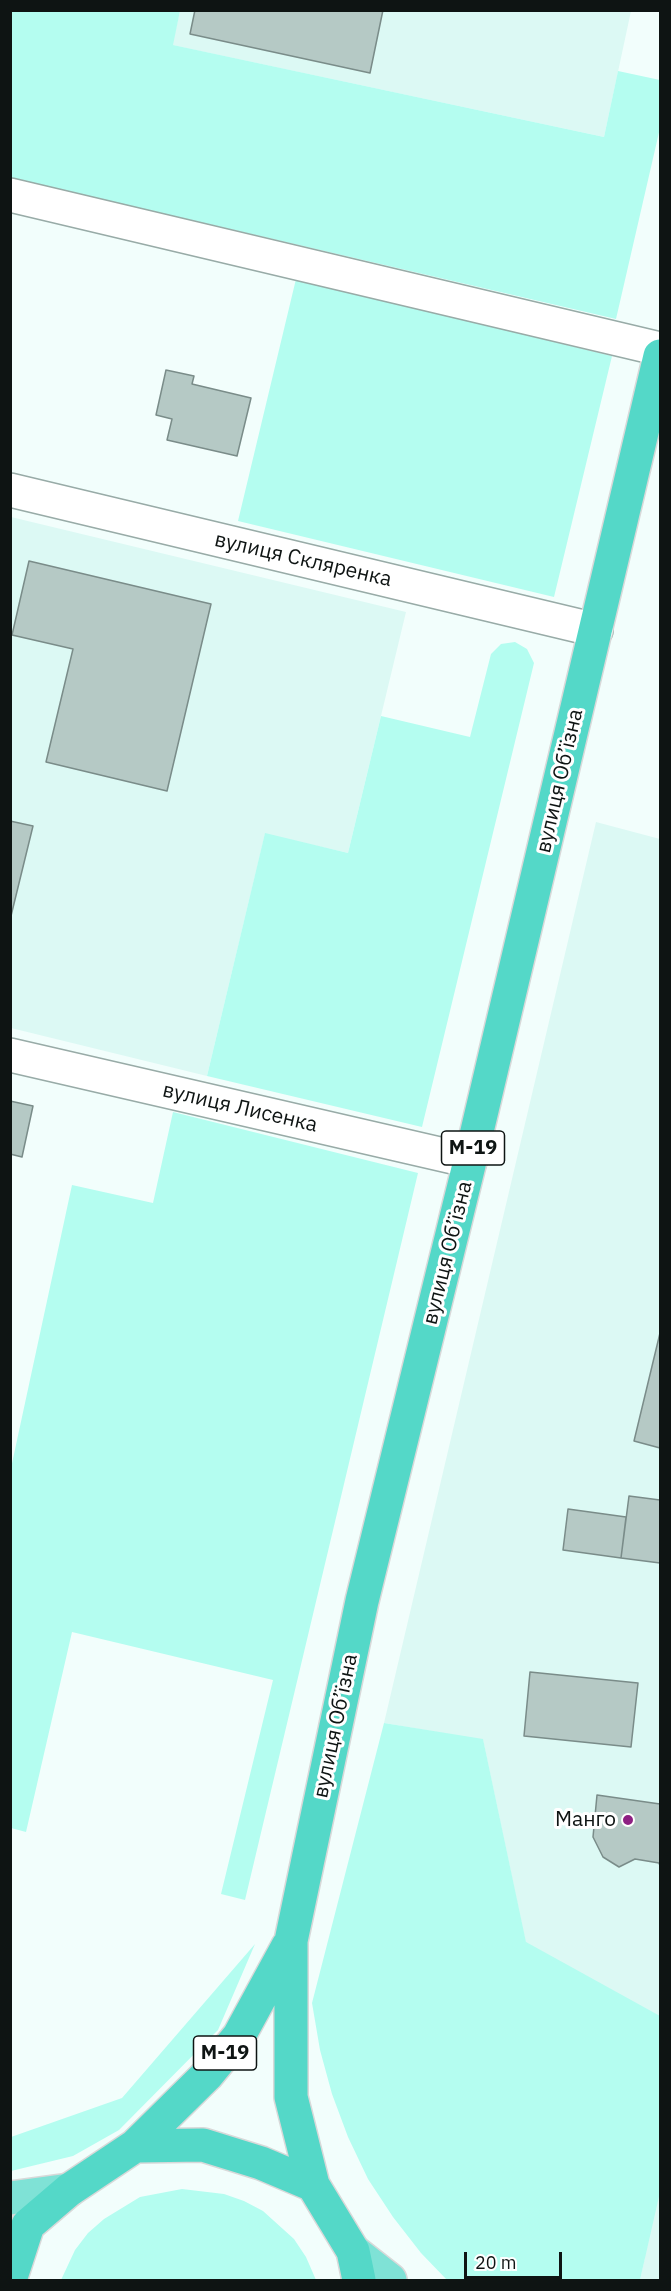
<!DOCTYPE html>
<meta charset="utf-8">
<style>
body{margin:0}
#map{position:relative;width:671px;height:2291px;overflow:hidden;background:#f2fefc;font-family:"IBM Plex Sans",sans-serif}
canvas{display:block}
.frame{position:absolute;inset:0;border:12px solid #0e1413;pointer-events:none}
.scale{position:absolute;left:464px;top:2252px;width:98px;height:27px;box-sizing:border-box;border:3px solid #0e1413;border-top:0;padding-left:8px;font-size:18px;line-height:21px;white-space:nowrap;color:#0e1413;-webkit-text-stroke:4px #fff;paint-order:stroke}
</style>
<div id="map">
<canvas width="671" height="2291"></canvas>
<div class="frame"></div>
<div class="scale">20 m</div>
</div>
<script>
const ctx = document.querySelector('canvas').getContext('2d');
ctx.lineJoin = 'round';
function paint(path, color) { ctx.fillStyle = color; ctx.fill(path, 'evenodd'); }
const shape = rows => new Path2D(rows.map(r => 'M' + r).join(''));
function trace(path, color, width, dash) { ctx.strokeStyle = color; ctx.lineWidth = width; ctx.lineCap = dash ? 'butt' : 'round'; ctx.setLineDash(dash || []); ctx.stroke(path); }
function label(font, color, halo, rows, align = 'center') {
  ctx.font = font + ' "IBM Plex Sans",sans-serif'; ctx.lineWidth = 6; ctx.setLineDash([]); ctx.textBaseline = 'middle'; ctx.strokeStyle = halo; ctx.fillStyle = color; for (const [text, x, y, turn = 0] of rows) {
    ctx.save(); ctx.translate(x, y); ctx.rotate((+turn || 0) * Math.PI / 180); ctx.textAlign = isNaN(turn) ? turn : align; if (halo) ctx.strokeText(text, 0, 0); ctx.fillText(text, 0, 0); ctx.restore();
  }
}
paint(shape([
 [180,11,631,11,604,137,172,45],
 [11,517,406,612,348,853,265,834,207,1076,11,1028],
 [596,822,660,839,660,2280,640,2280,645,2257,564,2124,483,1740,384,1723]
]), '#dcf9f4');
paint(shape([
 [11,10,180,11,173,45,604,137,618,71,660,80,660,128,616,319,11,178],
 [296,279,612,356,554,597,238,521],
 [515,642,527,649,534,663,422,1127,207,1076,265,833,348,853,381,716,470,737,491,654,501,644],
 [173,1112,418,1173,245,1900,221,1894,273,1680,72,1632,26,1832,11,1828,11,1468,72,1185,153,1203],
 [384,1723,483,1739,526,1942,660,2016,660,2192,640,2280,447,2280,421,2253,393,2217,368,2179,348,2137,332,2094,320,2050,312,2003],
 [255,1944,218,2030,119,2130,73,2156,11,2171,11,2137,122,2098],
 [182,2189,224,2194,244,2201,263,2211,294,2239,306,2257,316,2280,61,2280,75,2250,88,2233,104,2219,140,2197]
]), '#b4fdf0');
const building = shape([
 [195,10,383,10,370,73,190,34,195,10],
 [166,370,194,376,192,384,251,398,237,456,167,440,172,419,156,415,166,370],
 [29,561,211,604,167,791,46,762,73,649,12,635,29,561],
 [10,821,33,826,10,920,10,821],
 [10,1101,33,1106,22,1157,10,1154,10,1101],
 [660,1333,660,1448,634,1441,660,1333],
 [629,1496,660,1500,660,1563,621,1558,629,1496],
 [568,1509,626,1517,621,1558,563,1550,568,1509],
 [530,1672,638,1683,631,1747,524,1736,530,1672],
 [597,1795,660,1804,660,1866,659,1863,635,1859,619,1867,603,1857,593,1837,597,1795]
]);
paint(building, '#b5c9c5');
trace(building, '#7a8c89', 1.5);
const minor = shape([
 [10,195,660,349],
 [10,490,596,630],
 [10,1055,470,1161]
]);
const primary = shape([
 [10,2198,69,2190],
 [353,2251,390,2280]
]);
const trunk = shape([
 [135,2146,203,2145,261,2163,313,2185],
 [10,2280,28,2225,69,2190,135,2146,207,2075,239,2036,288,1946],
 [359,2280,353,2251,313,2185,291,2097,291,1941,362,1601,470,1161,660,356]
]);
trace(minor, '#98aba7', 36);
trace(primary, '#d8d9d9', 36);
trace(trunk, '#d8d9d9', 36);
trace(minor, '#fff', 33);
trace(primary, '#7fe2d6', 33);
trace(trunk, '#54d8c8', 33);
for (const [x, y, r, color] of [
 [628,1820,6,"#8e2083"]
]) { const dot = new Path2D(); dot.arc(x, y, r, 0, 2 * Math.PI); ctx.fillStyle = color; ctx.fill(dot); trace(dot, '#fff', 2); }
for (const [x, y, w] of [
 [473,1148,63],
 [225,2053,63]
]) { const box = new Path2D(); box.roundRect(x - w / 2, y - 17, w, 34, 4.5); ctx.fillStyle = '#fff'; ctx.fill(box); trace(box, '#0e1413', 1.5); }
label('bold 20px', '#0e1413', null, [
 ["М-19",473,1148],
 ["М-19",225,2053]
]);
label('21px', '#0e1413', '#fff', [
 ["вулиця Скляренка",303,560,13],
 ["вулиця Об’їзна",560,781,-77],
 ["вулиця Лисенка",240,1108,13],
 ["вулиця Об’їзна",448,1253,-76],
 ["вулиця Об’їзна",336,1726,-78]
]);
label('21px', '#0e1413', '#fff', [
 ["Манго",616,1820]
], 'right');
</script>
